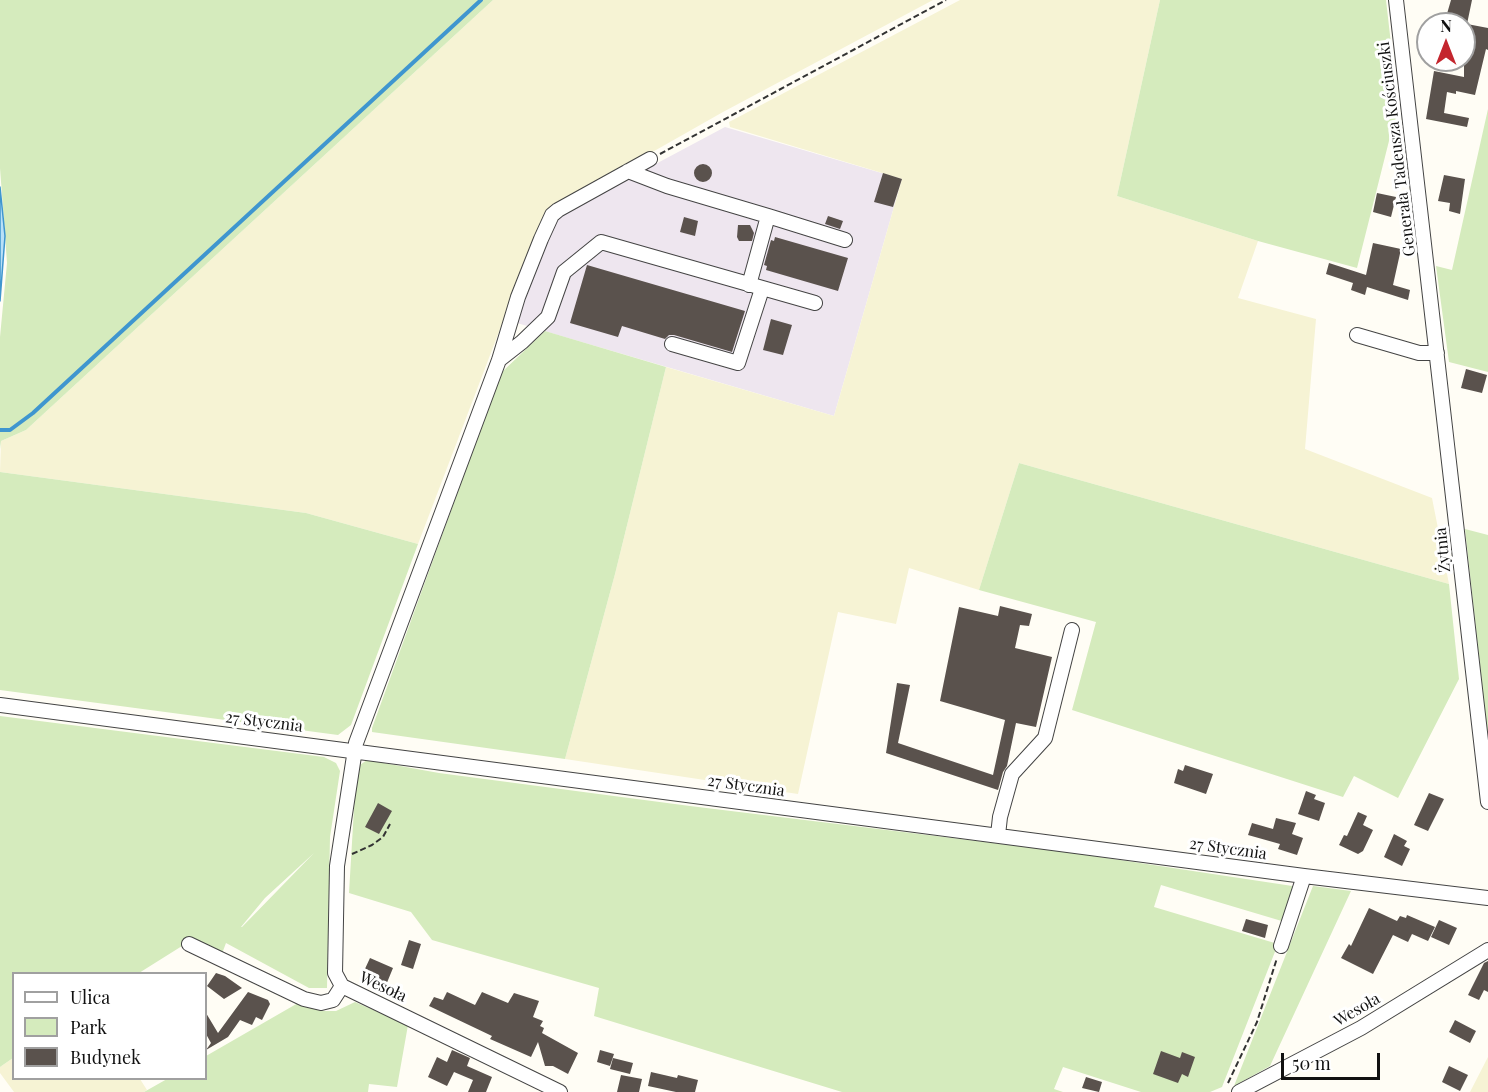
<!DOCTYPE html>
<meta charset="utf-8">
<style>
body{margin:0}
#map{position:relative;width:1488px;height:1092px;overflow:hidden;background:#fffdf5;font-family:"Playfair Display",serif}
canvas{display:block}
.legend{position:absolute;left:12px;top:972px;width:195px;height:108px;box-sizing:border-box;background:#fff;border:2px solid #a0a0a0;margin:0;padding:8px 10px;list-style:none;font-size:18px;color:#111}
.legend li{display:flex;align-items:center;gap:12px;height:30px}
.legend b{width:30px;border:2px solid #a0a0a0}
.north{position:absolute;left:1416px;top:12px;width:60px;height:60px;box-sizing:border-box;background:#fff;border:2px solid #a0a0a0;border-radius:50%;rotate:0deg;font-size:16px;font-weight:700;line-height:24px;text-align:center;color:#111}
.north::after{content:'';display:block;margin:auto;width:21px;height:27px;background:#c4262e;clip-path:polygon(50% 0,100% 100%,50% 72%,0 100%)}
.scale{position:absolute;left:1281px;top:1053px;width:99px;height:27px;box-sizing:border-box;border:3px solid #111;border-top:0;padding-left:8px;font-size:18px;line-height:21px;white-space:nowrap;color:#111;-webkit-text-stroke:4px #fff;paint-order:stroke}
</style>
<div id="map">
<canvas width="1488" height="1092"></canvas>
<ul class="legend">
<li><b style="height:8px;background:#fff"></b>Ulica</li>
<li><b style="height:16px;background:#d5ebbd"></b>Park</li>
<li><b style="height:16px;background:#5a524d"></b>Budynek</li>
</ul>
<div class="north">N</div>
<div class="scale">50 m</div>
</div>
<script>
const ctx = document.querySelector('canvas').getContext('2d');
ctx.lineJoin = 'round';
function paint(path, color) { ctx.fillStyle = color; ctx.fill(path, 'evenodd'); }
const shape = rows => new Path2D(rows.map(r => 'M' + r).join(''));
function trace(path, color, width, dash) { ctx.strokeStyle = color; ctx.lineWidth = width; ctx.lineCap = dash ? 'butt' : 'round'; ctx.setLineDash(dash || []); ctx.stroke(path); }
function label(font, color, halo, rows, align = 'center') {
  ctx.font = font + ' "Playfair Display",serif'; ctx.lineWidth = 6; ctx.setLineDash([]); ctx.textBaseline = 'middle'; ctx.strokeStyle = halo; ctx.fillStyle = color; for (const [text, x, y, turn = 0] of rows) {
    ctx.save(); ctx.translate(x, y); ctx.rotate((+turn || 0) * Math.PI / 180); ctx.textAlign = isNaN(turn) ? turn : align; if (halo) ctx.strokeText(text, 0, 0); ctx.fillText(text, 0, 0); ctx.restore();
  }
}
paint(shape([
 [725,127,902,179,834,416,517,323,541,255,557,219,575,207]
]), '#eee6ef');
paint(shape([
 [493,0,933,0,723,112,552,209,516,287,418,544,306,513,0,472,1,441,26,430],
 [960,0,1160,0,1117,196,1258,241,1238,298,1316,319,1305,449,1432,498,1449,584,1019,463,979,590,909,568,896,624,838,612,798,794,565,759,615,574,666,367,834,416,902,179,730,127,729,122],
 [1488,1057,1488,1092,1470,1092],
 [13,1058,14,1078,140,1079,147,1090,144,1092,14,1092,0,1073,0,1067]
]), '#f6f3d4');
paint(shape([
 [0,0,493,0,26,430,1,441,0,449,0,337,7,263,0,168],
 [1160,0,1386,0,1400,123,1393,125,1357,268,1258,241,1117,196],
 [1488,109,1488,372,1449,362,1436,266,1452,270],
 [545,331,666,367,615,574,565,759,372,732,372,728,501,373],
 [1019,463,1449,584,1459,679,1398,798,1354,776,1343,797,1072,710,1096,622,979,590],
 [0,472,306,513,418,544,351,725,338,735,0,690],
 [1465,529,1488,535,1488,739],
 [0,716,324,757,336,763,340,771,330,837,327,988,309,988,226,943,218,964,182,946,139,973,14,974,13,1058,0,1067],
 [314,853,242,927,241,927,265,898],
 [367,760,439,773,690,806,1067,852,1299,887,1285,922,1161,885,1154,907,1278,944,1222,1087,1210,1092,1141,1092,1063,1067,1054,1089,1063,1092,842,1092,594,1016,599,988,432,940,411,912,349,893,356,775,360,765],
 [1313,886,1351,891,1270,1066,1234,1086],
 [355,1002,408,1025,397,1087,369,1084,368,1092,144,1092,167,1079,206,1078,206,1056,298,1003,323,1011,336,1011]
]), '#d5ebbd');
const water = shape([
 [0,187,5,236,0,301,0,187]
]);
paint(water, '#b9e0f7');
trace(water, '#3f96cf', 1.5);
trace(shape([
 [0,430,10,430,33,413,481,0]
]), '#3f96cf', 4);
paint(shape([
 [1451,0,1472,0,1467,24,1488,28,1488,50,1486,49,1475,95,1456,91,1456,94,1447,92,1444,113,1469,118,1467,127,1426,119,1434,71,1464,77,1464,24,1444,24],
 '694 173a9 9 0 1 1 18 0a9 9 0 1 1-18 0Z',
 [883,173,902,179,893,207,874,202],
 [1444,175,1465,179,1460,214,1449,211,1450,203,1438,201],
 [1377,193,1396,197,1391,217,1373,212],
 [828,216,843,221,840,229,825,224],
 [684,217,698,221,695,236,680,232],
 [738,225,750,225,754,233,752,241,739,241,737,237],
 [775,237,848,258,838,291,766,270,767,266,764,265,771,240,774,241],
 [1373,243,1401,249,1393,285,1410,290,1408,300,1367,287,1365,295,1351,290,1353,283,1326,274,1329,263,1366,275],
 [587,265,745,311,732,352,674,335,669,335,665,339,622,326,618,337,570,323],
 [771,319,792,325,783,355,763,350],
 [1466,369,1487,375,1482,393,1461,388],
 [1000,606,1032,614,1029,626,1020,625,1015,648,1052,657,1036,727,1016,723,1007,766,1003,772,998,790,886,753,897,683,910,685,898,743,993,775,1005,720,940,701,959,607,998,616],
 [1185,765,1213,774,1206,794,1174,783,1178,769,1183,771],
 [1306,791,1316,795,1314,799,1325,803,1319,821,1298,814],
 [1429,793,1444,799,1428,831,1414,825],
 [378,803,392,811,379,834,365,827],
 [1358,812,1367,816,1363,825,1373,830,1363,851,1358,854,1339,845,1344,835,1347,836],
 [1276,818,1296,823,1292,834,1303,838,1297,855,1278,849,1280,844,1248,835,1252,823,1273,829],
 [1394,834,1407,841,1404,846,1410,849,1402,866,1384,857],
 [1369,908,1397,921,1400,916,1406,918,1407,915,1435,927,1428,941,1412,934,1408,942,1393,935,1373,974,1341,958,1349,944,1351,946],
 [1246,919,1268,925,1265,938,1242,931],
 [1439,920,1457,928,1449,945,1431,937],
 [409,940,421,944,413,969,401,965],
 [370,958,393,968,386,985,367,977,364,971],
 [1488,961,1488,992,1484,990,1479,1000,1468,995,1484,963],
 [216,973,225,976,242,988,224,999,207,986],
 [248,992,268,1000,270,1004,262,1020,256,1017,252,1025,240,1020,228,1037,206,1050,211,1043,206,1034,206,1013,218,1033],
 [447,992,475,1005,482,992,508,1003,514,993,539,1001,533,1017,543,1021,540,1026,544,1028,542,1033,578,1053,568,1074,553,1066,545,1066,538,1042,531,1057,490,1039,492,1036,429,1006,434,997,443,1000],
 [1455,1020,1476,1031,1470,1043,1449,1032],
 [452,1050,470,1058,467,1066,492,1077,486,1092,468,1092,473,1080,454,1072,447,1086,428,1077,437,1057,447,1062],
 [600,1050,614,1054,610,1066,597,1062],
 [1161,1051,1180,1058,1182,1052,1195,1057,1188,1077,1182,1074,1178,1083,1153,1074],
 [613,1058,633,1063,630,1074,610,1069],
 [1449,1066,1468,1075,1460,1091,1442,1082],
 [651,1072,677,1078,678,1075,698,1080,695,1092,676,1092,648,1086],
 [621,1075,642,1079,639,1092,617,1092],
 [1086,1077,1102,1082,1099,1092,1082,1088]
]), '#5a524d');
const minor = shape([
 [1396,0,1488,802],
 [628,171,667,186,768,216],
 [749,285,768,216,845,240],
 [1357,335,1419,353,1437,353],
 [672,344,738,363,762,289],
 [499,360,522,342,548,317,564,272,601,242,815,303],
 [0,705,1304,876,1488,898],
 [998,835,1000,817,1012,774,1045,738,1072,630],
 [189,944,304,999,321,1003,333,1000,342,986],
 [1281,946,1304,876],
 [560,1092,342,986,335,973,337,866,356,743,499,360,518,297,541,239,552,215,558,210,650,159],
 [1239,1092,1361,1028,1488,950]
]);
trace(minor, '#444', 16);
trace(shape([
 [660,154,946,0],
 [352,854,372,845,383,837,390,824],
 [1228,1083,1257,1022,1277,958]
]), '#333', 2, [6, 3]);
trace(minor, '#fff', 14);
label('16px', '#111', '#fff', [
 ["Generała Tadeusza Kościuszki",1397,149,-97],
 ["Żytnia",1443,550,-96],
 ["27 Stycznia",264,722,7],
 ["27 Stycznia",746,786,8],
 ["27 Stycznia",1228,849,8],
 ["Wesoła",383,987,25],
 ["Wesoła",1357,1010,-30]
]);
</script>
